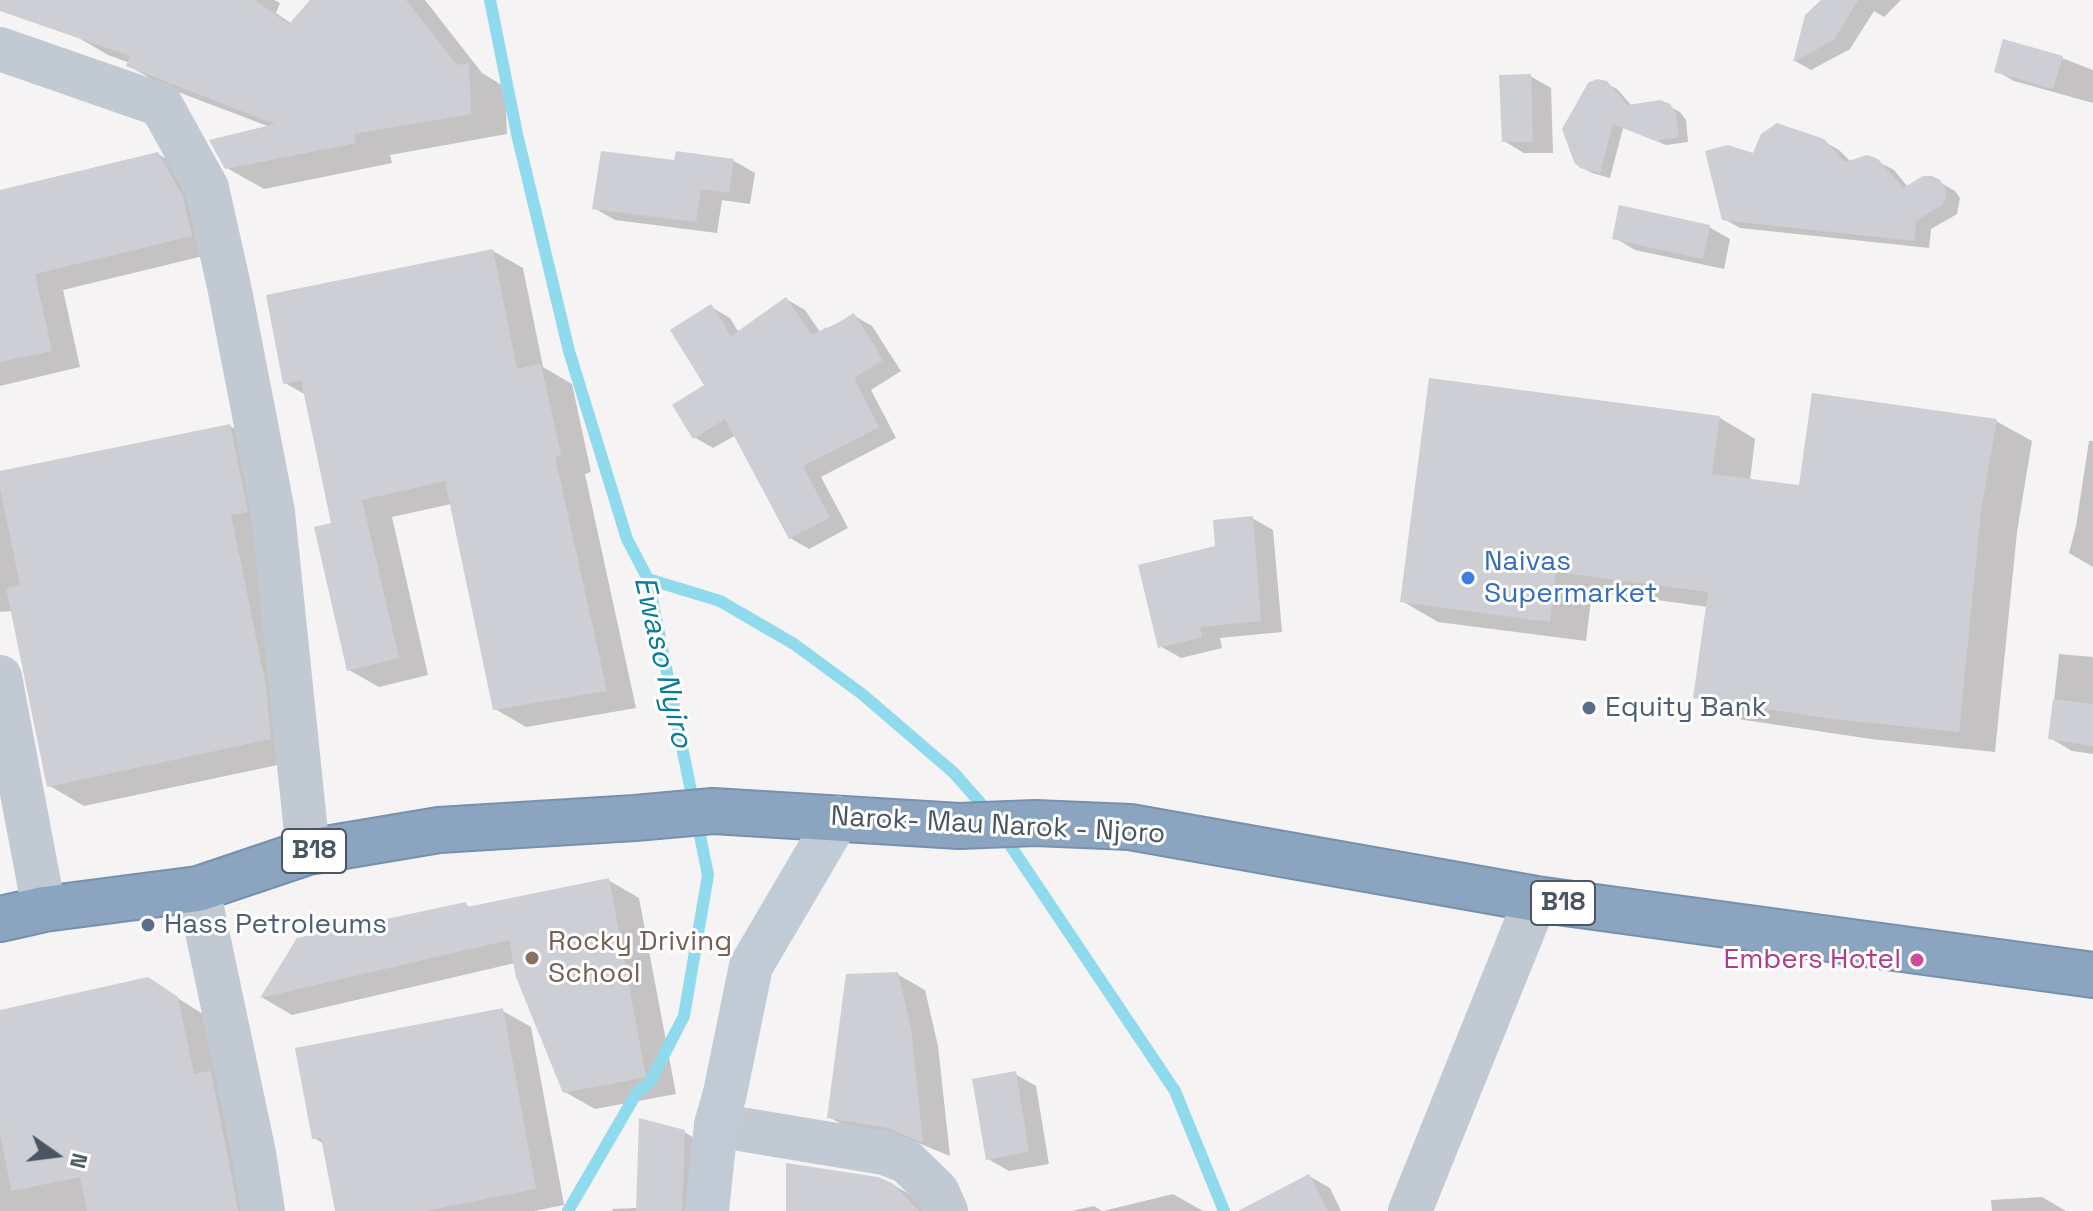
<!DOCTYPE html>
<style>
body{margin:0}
#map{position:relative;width:2093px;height:1211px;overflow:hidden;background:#f5f3f3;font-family:"Space Grotesk",sans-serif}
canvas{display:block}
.north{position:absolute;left:16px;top:1115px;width:80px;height:80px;-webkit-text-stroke:6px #fff;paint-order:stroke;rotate:104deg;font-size:22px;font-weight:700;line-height:32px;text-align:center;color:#4a5661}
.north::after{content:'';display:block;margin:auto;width:28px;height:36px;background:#4a5661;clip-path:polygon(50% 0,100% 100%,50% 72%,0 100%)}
</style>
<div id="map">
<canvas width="2093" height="1211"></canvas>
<div class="north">N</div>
</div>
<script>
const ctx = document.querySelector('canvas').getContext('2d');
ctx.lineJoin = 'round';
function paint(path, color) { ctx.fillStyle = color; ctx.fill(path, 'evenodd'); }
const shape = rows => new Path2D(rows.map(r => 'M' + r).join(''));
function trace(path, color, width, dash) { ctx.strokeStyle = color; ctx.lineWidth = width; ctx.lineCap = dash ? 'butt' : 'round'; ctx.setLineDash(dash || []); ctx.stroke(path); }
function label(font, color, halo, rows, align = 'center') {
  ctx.font = font + ' "Space Grotesk",sans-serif'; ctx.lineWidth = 6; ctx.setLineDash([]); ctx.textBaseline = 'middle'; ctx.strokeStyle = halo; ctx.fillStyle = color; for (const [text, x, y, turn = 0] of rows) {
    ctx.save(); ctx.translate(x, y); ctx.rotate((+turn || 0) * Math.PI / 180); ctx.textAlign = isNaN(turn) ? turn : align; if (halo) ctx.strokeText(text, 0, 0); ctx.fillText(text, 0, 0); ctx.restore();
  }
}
paint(shape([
 [0,0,274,0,280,3,276,13,292,24,313,0,425,0,482,73,505,87,507,134,390,155,392,163,264,189,227,168,270,127,165,87,129,66,130,63,108,55,72,34,0,4],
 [1848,0,1901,0,1884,17,1874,11,1850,49,1811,70,1795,61],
 [2062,58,2093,70,2093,103,2014,81,1996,71],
 [1530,76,1551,88,1553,153,1524,153,1504,141],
 [1606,83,1617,89,1632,106,1669,106,1680,112,1686,120,1688,142,1666,145,1623,128,1610,178,1592,173,1581,167],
 [1823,141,1839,150,1851,162,1877,161,1894,170,1908,187,1932,178,1955,191,1960,198,1957,214,1931,229,1929,248,1740,228,1724,219,1755,155],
 [677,153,734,161,755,173,750,204,722,200,717,233,615,220,594,208,676,162],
 [158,154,187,171,220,252,63,290,80,367,0,386,0,192],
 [1709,227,1730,239,1724,269,1635,250,1615,238],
 [493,251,523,268,543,367,572,384,591,472,585,474,636,708,526,727,495,709,451,504,392,517,428,675,379,687,349,670,334,524,306,395,285,383],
 [786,299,805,310,820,332,853,315,872,326,901,371,871,390,896,438,821,477,848,528,809,549,790,538,736,435,713,448,694,437,707,386,711,307,730,318,739,333],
 [1720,418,1755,439,1750,481,1801,487,1996,421,2032,441,2017,532,1995,752,1871,739,1731,718,1695,697,1708,607,1592,591,1586,641,1438,622,1402,601],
 [230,426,265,446,306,759,84,806,48,785,13,611,0,612,0,473],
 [2089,441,2093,441,2093,567,2069,553,2076,526],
 [1252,518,1273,530,1282,632,1220,638,1222,648,1181,658,1160,646,1218,547],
 [2059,654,2093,657,2093,754,2072,751,2050,738],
 [608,880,639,898,676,1094,595,1109,565,1092,515,963,292,1015,263,998,298,940,465,904,471,908],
 [897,974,925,990,938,1046,950,1156,918,1143,857,1133,829,1117],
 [147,979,203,1014,260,1211,0,1211,0,1012],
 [503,1011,531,1027,564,1205,534,1211,337,1211,324,1144,314,1138],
 [1015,1074,1036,1086,1049,1164,1009,1171,988,1159],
 [684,1132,705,1144,703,1211,613,1211,612,1209,638,1208],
 [1309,1176,1330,1188,1341,1211,1285,1211],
 [892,1184,924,1203,932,1211,788,1211],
 [1173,1194,1203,1211,1103,1211],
 [2042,1197,2066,1211,1992,1211,1991,1200],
 [1094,1206,1102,1211,1072,1211]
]), '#0003');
trace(shape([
 [490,0,517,134,569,351,627,539,648,579,708,875,684,1016,650,1082,636,1094,568,1211],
 [648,579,720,601,794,644,862,694,954,773,990,814],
 [1002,833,1175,1091,1224,1211]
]), '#90daee', 12);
paint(shape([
 [0,0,254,0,289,24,310,0,406,0,457,65,469,63,471,114,354,134,356,143,225,169,209,140,275,124,126,66,130,56,0,11],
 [1821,0,1858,0,1834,40,1793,62,1805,15],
 [2003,39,2063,56,2053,89,1994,72],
 [1531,74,1533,142,1502,142,1499,75],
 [1597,79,1607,81,1628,105,1660,100,1670,104,1676,113,1679,137,1659,140,1662,143,1613,124,1600,173,1580,168,1574,162,1562,129,1588,83],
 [1777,123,1824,139,1845,162,1867,155,1878,159,1903,188,1923,176,1932,176,1940,180,1945,188,1946,197,1942,205,1916,221,1914,241,1722,220,1705,151,1728,145,1753,153,1761,134],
 [601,151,674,160,676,151,734,159,729,193,701,189,696,222,592,209],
 [158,152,183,197,192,236,35,274,52,351,0,362,0,190],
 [1619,205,1710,225,1703,259,1612,239],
 [493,249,517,369,541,364,561,455,555,457,607,691,493,710,445,481,362,500,399,658,347,671,314,527,331,523,301,380,283,384,266,295],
 [786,297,812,335,827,327,828,329,854,313,883,360,854,378,879,427,803,466,830,518,789,539,725,419,693,439,672,405,704,385,670,330,711,304,731,336],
 [1429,378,1720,416,1712,474,1799,485,1812,393,1997,419,1981,511,1959,732,1833,719,1693,698,1708,592,1556,572,1550,622,1400,602],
 [230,424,248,512,231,515,266,686,271,739,47,787,6,588,20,585,0,488,0,471],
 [1253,516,1261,621,1200,627,1202,637,1158,648,1138,565,1215,546,1213,520],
 [2053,699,2093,704,2093,746,2048,739],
 [609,878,646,1077,563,1093,516,977,509,940,260,998,297,938,466,902,467,907],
 [898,972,911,1029,923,1143,888,1128,827,1118,846,974],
 [148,977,178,997,194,1074,211,1071,238,1211,87,1211,80,1177,11,1191,0,1132,0,1010],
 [503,1008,536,1189,426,1211,335,1211,321,1138,312,1139,295,1048],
 [1016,1071,1029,1152,986,1160,972,1079],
 [639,1118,685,1130,682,1211,636,1211],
 [786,1163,878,1177,892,1183,919,1211,786,1211],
 [1309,1174,1328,1211,1238,1211]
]), '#cdcfd5');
const highway = shape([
 [0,919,44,909,198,889,308,852,439,830,635,818,713,811,959,826,1035,823,1130,827,1536,899,2093,975]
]);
trace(highway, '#7690ad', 48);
trace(shape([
 [0,49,161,105,207,188,229,286,273,512,308,852],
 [0,677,44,909],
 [198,889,254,1153,263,1211],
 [716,1125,884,1153,906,1161,937,1191,946,1211],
 [1410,1211,1536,899]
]), '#c1cad2', 44);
trace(shape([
 [707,1211,716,1125,725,1093,751,966,838,818]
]), '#c1cbd6', 44);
trace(highway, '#8ba5c1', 44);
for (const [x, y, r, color] of [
 [1468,578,8,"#3f7fe0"],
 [1589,708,8,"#5c6f8a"],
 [148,925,8,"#5c6f8a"],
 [532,958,8,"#8d6e63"],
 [1917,960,8,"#d1479c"]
]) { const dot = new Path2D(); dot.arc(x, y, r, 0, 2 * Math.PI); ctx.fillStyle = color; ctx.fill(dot); trace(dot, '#fff', 3); }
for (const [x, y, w] of [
 [314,851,64],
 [1563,903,64]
]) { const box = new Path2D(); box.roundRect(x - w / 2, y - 22, w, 44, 6); ctx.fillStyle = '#fff'; ctx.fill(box); trace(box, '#4a5661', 2); }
label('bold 26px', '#4a5661', null, [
 ["B18",314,851],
 ["B18",1563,903]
]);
label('28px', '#366cbe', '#fff', [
 ["Naivas",1484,562],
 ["Supermarket",1484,594]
], 'left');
label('28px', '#4e5e75', '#fff', [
 ["Equity Bank",1605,708],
 ["Hass Petroleums",164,925]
], 'left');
label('28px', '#4a5661', '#fff', [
 ["Narok- Mau Narok - Njoro",998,826,3]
]);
label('28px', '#785e54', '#fff', [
 ["Rocky Driving",548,942],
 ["School",548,974]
], 'left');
label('28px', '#b23c85', '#fff', [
 ["Embers Hotel",1901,960]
], 'right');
label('italic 30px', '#0c7c9b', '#fff', [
 ["Ewaso Nyiro",662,662,77]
]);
</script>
